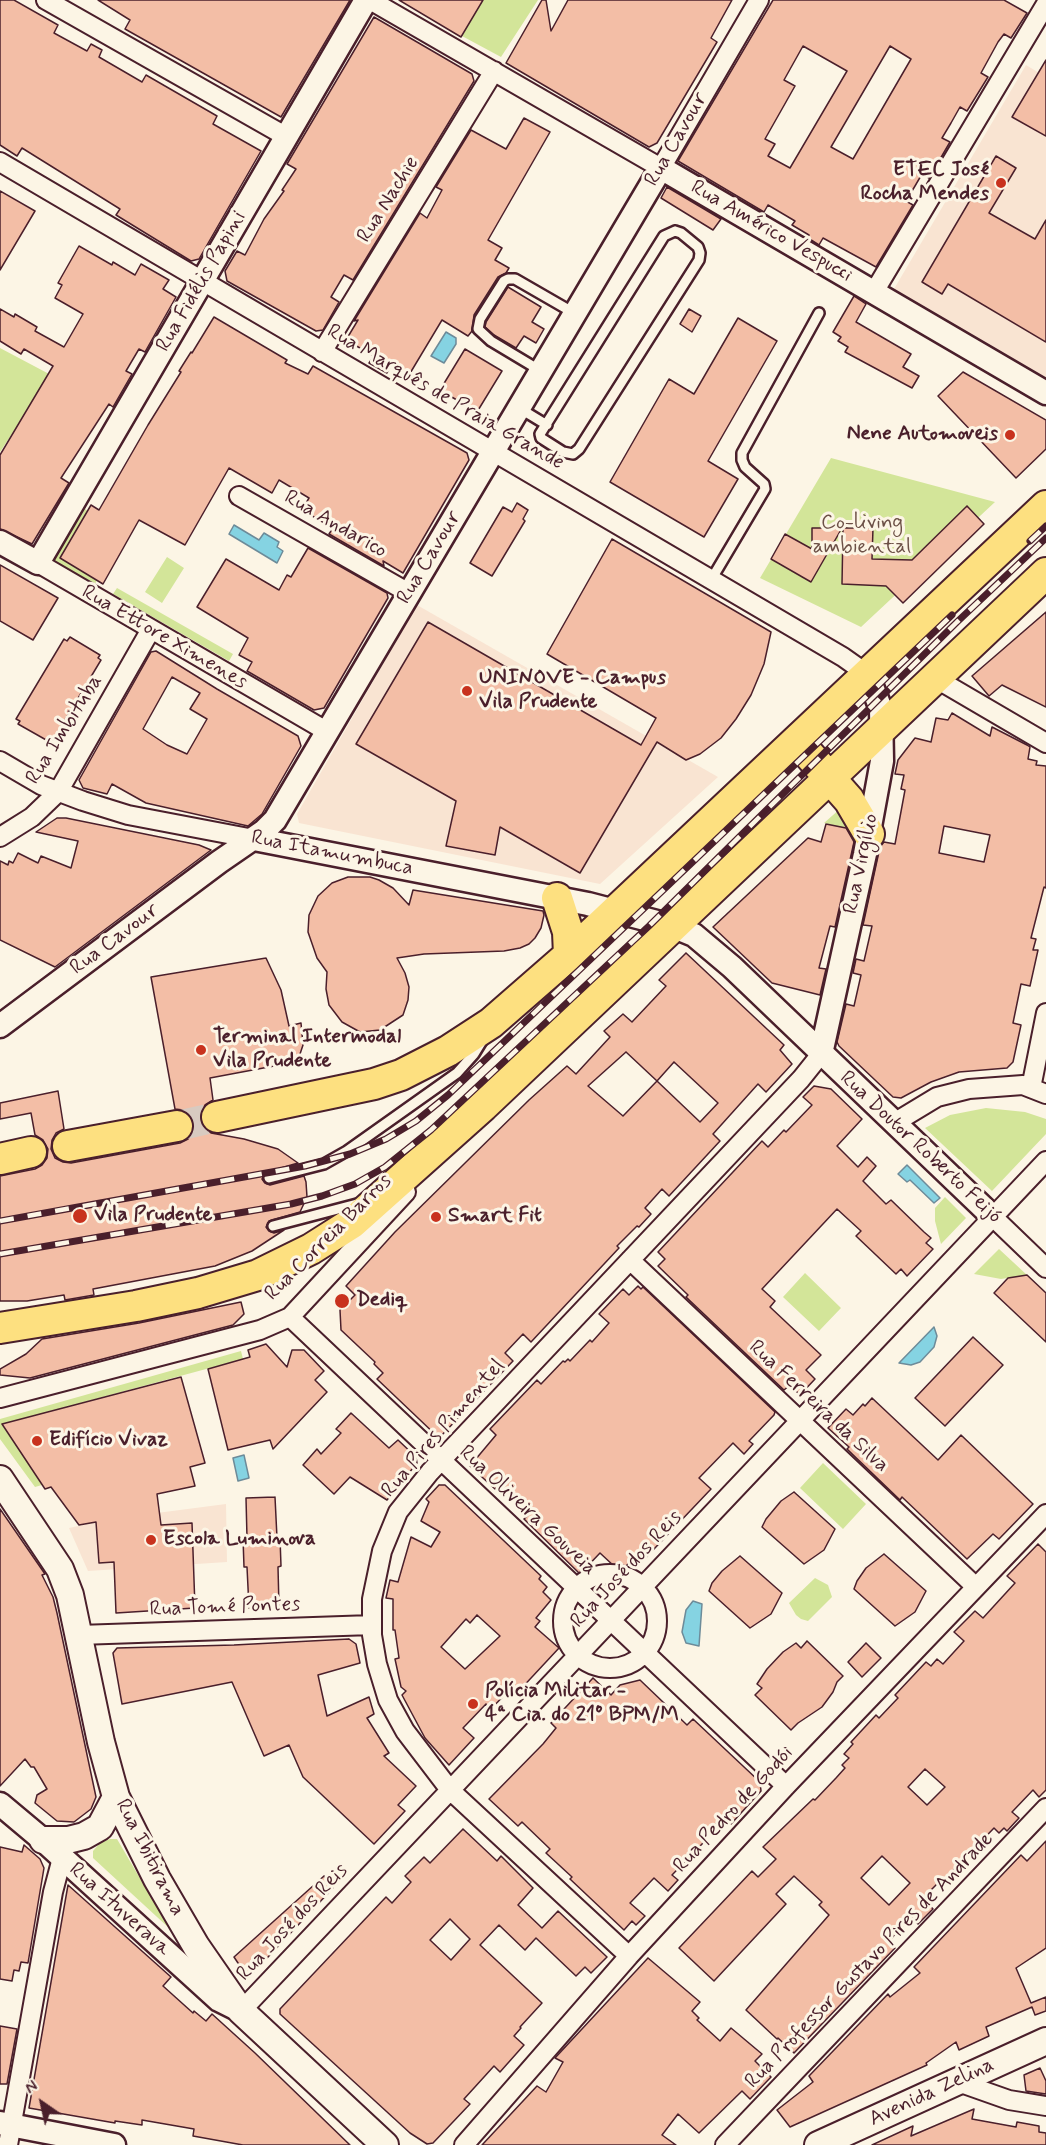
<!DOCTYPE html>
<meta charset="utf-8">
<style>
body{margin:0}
#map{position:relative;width:1046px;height:2145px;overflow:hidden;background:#fcf5e5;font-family:Mynerve,sans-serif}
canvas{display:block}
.north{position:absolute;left:12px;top:2073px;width:60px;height:60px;-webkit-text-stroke:4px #fcf5e5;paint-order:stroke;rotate:326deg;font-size:16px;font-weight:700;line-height:24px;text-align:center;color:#4a1f2b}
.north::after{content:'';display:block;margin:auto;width:21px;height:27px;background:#4a1f2b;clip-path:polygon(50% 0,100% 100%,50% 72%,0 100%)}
</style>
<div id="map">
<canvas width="1046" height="2145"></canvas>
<div class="north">N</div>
</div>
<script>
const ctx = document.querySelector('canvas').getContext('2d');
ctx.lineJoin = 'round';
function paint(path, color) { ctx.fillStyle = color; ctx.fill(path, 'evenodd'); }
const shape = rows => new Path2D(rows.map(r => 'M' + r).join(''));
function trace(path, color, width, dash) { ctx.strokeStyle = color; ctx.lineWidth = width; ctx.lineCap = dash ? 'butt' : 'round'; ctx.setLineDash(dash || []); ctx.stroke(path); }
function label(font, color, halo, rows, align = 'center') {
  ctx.font = font + ' Mynerve,sans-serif'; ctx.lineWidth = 6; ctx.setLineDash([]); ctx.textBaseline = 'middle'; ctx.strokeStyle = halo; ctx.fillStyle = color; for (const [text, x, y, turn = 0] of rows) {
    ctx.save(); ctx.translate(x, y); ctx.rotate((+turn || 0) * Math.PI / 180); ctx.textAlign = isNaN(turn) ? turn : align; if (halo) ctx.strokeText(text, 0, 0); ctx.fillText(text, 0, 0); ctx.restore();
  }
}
paint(shape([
 [1026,65,1046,77,1046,378,894,289],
 [417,605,718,777,600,884,299,823,297,814],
 [226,1504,227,1562,88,1571,69,1528,111,1519]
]), '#f9e4d2');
paint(shape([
 [483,0,538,0,501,57,462,36],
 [0,348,51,375,0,452],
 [831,458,995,502,861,627,760,578],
 [85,509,88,511,97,580,95,584,54,561],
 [167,557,184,568,162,603,145,592],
 [117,588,233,654,229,661,113,594],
 [841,808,857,831,824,823],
 [986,1108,1025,1112,1046,1119,1046,1134,992,1191,925,1128,950,1115],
 [945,1197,966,1218,941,1244,935,1221,935,1208],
 [999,1249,1027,1275,1001,1279,974,1274],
 [805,1273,841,1308,819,1331,783,1297],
 [241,1351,243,1359,3,1424,42,1485,35,1487,0,1439,0,1419],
 [823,1463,866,1504,843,1529,800,1488],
 [815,1578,828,1585,832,1597,808,1621,801,1619,796,1615,789,1603],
 [110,1839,117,1839,169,1928,93,1858,93,1851,100,1843]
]), '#d3e599');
const water = shape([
 [446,332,456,338,456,344,444,363,431,356,446,332],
 [234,525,259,540,264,533,279,542,277,547,283,551,277,563,229,534,234,525],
 [907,1165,940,1198,934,1203,910,1180,907,1182,898,1174,907,1165],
 [934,1327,937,1336,934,1347,920,1362,911,1365,899,1363,934,1327],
 [244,1455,249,1478,238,1481,233,1458,244,1455],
 [693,1601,702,1604,699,1646,686,1643,682,1632,686,1610,693,1601]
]);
paint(water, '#85d3e2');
trace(water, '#6d8b99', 1.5);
const building = shape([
 [0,0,14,0,58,25,54,33,87,51,91,44,102,50,99,57,142,82,146,75,217,116,213,124,261,151,199,259,191,261,116,215,120,209,22,148,17,156,0,145,0,0],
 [98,0,350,0,281,117,125,29,130,20,98,0],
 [399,0,483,0,461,37,399,0],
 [542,0,546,0,551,31,568,0,732,0,711,38,717,42,657,143,649,147,506,63,542,0],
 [773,0,1004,0,1027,13,1011,38,1004,34,998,42,981,73,988,77,967,111,960,107,951,123,942,138,950,142,929,178,922,174,915,186,906,201,913,205,876,267,823,238,819,245,808,238,809,235,792,225,795,221,768,205,764,212,678,161,773,0],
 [803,46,847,71,790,168,768,156,775,144,765,139,795,86,784,80,803,46],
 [890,46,911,59,853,159,831,147,890,46],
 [374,17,472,74,474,81,353,280,344,275,331,297,339,302,323,330,316,331,227,281,225,271,237,251,245,255,264,219,284,191,282,190,296,169,287,164,374,17],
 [1046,60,1046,136,1012,117,1046,60],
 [524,118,550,132,488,240,502,248,495,260,509,268,506,273,498,277,474,315,472,331,468,336,442,320,409,375,391,365,387,373,369,363,374,356,346,340,358,320,354,321,420,213,427,218,442,190,436,187,471,130,506,149,524,118],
 [996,156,1016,168,989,213,1035,239,1046,220,1046,342,948,284,942,294,922,282,996,156],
 [667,187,721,219,713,230,661,198,667,187],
 [0,191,35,211,0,270,0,191],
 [79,246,112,265,113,262,135,275,141,264,169,280,163,289,176,297,145,352,139,349,126,371,132,374,113,407,109,404,61,478,69,483,32,544,0,529,0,455,53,366,24,349,21,354,0,341,0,309,14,317,15,314,37,327,35,331,64,347,83,314,55,298,62,285,58,283,79,246],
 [508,287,541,307,532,322,544,329,536,343,524,336,516,348,494,335,485,327,486,322,508,287],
 [854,296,866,304,856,322,911,354,903,367,919,376,912,388,845,352,848,347,838,341,841,337,833,332,854,296],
 [689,309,701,316,692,332,680,324,689,309],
 [214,317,287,360,285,363,308,374,313,366,467,453,469,460,403,573,383,561,384,566,329,534,333,528,302,510,309,498,279,480,272,493,229,468,185,545,139,520,103,584,60,558,91,505,99,510,148,425,181,372,179,371,191,352,192,353,214,317],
 [738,318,777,341,708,461,738,479,704,537,610,482,669,379,694,394,738,318],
 [465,349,502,371,477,412,440,390,465,349],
 [963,372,1046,420,1046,449,1016,478,938,396,963,372],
 [517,503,528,510,523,519,525,521,492,576,470,563,503,507,512,512,517,503],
 [967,506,984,524,903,603,886,586,842,584,843,528,873,528,872,559,912,560,967,506],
 [812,528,842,528,811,582,771,559,785,534,812,549,812,528],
 [612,539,771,632,764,664,751,695,736,719,721,738,700,754,686,760,657,742,580,873,500,827,495,855,446,846,456,801,356,744,428,622,641,745,656,718,547,654,612,539],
 [308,548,387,593,388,598,324,708,314,710,247,671,252,662,239,655,248,638,197,607,226,559,279,590,287,575,291,577,308,548],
 [0,565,58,598,33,640,0,621,0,565],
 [1046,612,1046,707,1002,685,989,696,972,676,1046,612],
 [70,637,100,655,98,658,101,660,53,740,50,738,48,741,18,724,20,721,16,719,64,639,67,641,70,637],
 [156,651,217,689,298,736,301,746,262,814,248,826,146,803,112,784,107,794,83,788,79,780,151,652,156,651],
 [172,677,200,693,190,709,207,719,187,754,167,745,143,729,172,677],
 [952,713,990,736,992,727,1027,745,1030,747,1028,759,1037,761,1036,765,1046,766,1046,888,1044,887,1031,938,1036,939,1033,950,1038,950,1030,986,1021,984,1013,1023,1021,1025,1013,1062,1007,1068,959,1072,931,1082,901,1098,893,1097,839,1046,837,1042,846,1004,854,1006,861,975,853,973,856,959,864,961,872,926,863,925,880,847,884,842,895,844,905,790,901,789,904,775,895,774,898,760,915,738,931,742,936,718,948,720,952,713],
 [944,826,990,835,984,862,939,853,944,826],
 [57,818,66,818,199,845,211,850,55,967,0,940,0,861,8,865,9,861,13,863,18,853,38,863,41,856,71,868,78,841,36,832,57,818],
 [826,824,846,828,854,842,835,927,830,926,819,968,826,969,820,995,772,983,713,927,808,838,821,842,826,824],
 [348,877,370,877,379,880,393,888,409,905,413,890,543,911,544,915,541,928,535,938,529,944,520,948,504,951,424,954,397,958,405,973,409,987,408,1000,403,1015,380,1030,360,1032,342,1022,329,1005,326,989,327,972,317,958,308,932,309,915,318,896,332,883,348,877],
 [686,953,784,1045,780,1050,792,1064,766,1092,758,1084,713,1134,720,1141,669,1196,662,1189,645,1208,651,1214,639,1227,637,1226,617,1246,619,1248,531,1342,523,1334,505,1353,513,1361,439,1438,377,1379,383,1373,374,1364,375,1362,341,1330,340,1310,355,1295,346,1286,395,1232,529,1100,567,1066,576,1074,610,1037,604,1031,623,1014,632,1022,666,986,659,980,686,953],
 [626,1052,657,1081,623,1116,588,1086,626,1052],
 [674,1062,718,1103,700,1122,657,1081,674,1062],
 [266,958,281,990,289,1026,301,1023,303,1045,300,1054,290,1063,210,1078,213,1100,205,1105,201,1112,200,1120,204,1128,211,1133,244,1139,278,1149,298,1163,267,1172,262,1179,265,1183,270,1185,304,1176,306,1182,307,1197,300,1212,269,1221,266,1227,269,1231,274,1233,284,1230,252,1251,215,1266,93,1289,94,1295,65,1300,64,1295,27,1301,0,1301,0,1176,35,1169,42,1165,47,1158,48,1149,43,1140,35,1135,31,1113,0,1119,0,1103,58,1091,64,1129,56,1133,52,1140,51,1149,55,1158,63,1162,71,1163,180,1143,188,1139,193,1132,194,1122,190,1114,183,1110,175,1109,151,977,266,958],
 [814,1086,831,1089,862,1119,837,1146,858,1167,867,1157,876,1166,863,1181,886,1204,891,1200,924,1232,931,1238,926,1243,933,1249,907,1276,901,1269,896,1274,856,1236,861,1231,837,1209,762,1289,775,1301,770,1307,821,1355,806,1370,815,1379,800,1395,790,1385,784,1390,686,1297,688,1295,658,1266,665,1259,658,1252,762,1141,768,1147,784,1130,786,1132,812,1105,803,1097,814,1086],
 [1027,1275,1046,1293,1046,1342,994,1293,1008,1278,1027,1275],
 [638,1286,641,1289,643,1287,775,1412,774,1415,749,1441,753,1444,744,1454,733,1443,699,1478,711,1489,635,1569,629,1563,624,1568,615,1567,600,1553,580,1574,524,1519,530,1513,500,1484,495,1489,470,1466,496,1435,490,1429,537,1380,541,1384,563,1361,565,1362,568,1359,570,1361,590,1340,592,1342,609,1323,599,1314,623,1289,629,1295,638,1286],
 [241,1302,244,1314,233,1325,30,1378,0,1375,0,1369,26,1354,42,1339,139,1323,241,1302],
 [973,1337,1003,1365,945,1426,915,1398,973,1337],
 [266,1344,287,1367,292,1350,304,1350,324,1371,315,1380,327,1392,273,1449,270,1440,228,1450,208,1369,250,1357,248,1350,266,1344],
 [181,1377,205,1463,190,1467,195,1486,157,1494,161,1525,192,1523,195,1608,116,1613,114,1562,99,1563,96,1522,79,1525,51,1487,45,1489,2,1424,181,1377],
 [872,1398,938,1460,961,1435,1033,1504,999,1539,993,1534,967,1559,902,1497,900,1500,847,1449,849,1447,828,1428,846,1409,853,1415,863,1404,865,1406,872,1398],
 [351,1413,389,1448,398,1440,416,1457,417,1463,387,1500,350,1477,334,1494,303,1465,317,1449,321,1454,341,1433,336,1429,351,1413],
 [439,1485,445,1485,541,1576,539,1579,547,1587,543,1592,551,1600,536,1618,540,1621,535,1627,559,1648,518,1692,512,1687,491,1709,486,1704,463,1728,474,1738,449,1765,425,1738,402,1695,406,1691,401,1687,395,1659,399,1658,395,1630,393,1630,393,1599,386,1598,390,1580,398,1582,411,1537,431,1547,440,1532,421,1521,429,1502,426,1499,439,1485],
 [477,1615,500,1636,465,1669,441,1647,466,1619,470,1623,477,1615],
 [794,1492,835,1529,824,1550,804,1564,762,1527,766,1519,781,1501,794,1492],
 [275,1497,277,1538,280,1538,281,1566,278,1567,279,1607,249,1608,247,1567,244,1567,243,1538,247,1538,246,1498,275,1497],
 [0,1509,45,1574,42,1575,53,1597,57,1613,96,1797,91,1809,74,1822,57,1821,35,1803,37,1795,47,1789,34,1767,31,1767,25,1759,0,1786,0,1509],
 [1038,1544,1046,1552,1046,1790,1039,1797,1033,1790,1012,1812,1019,1818,1007,1831,1004,1828,999,1833,994,1828,942,1882,940,1881,923,1898,933,1909,918,1924,911,1917,888,1942,895,1948,794,2053,778,2038,777,2039,746,2010,829,1915,819,1905,822,1902,794,1876,776,1894,786,1904,714,1981,679,1948,752,1871,758,1877,776,1859,763,1847,813,1799,815,1800,836,1778,845,1768,842,1765,849,1758,844,1754,853,1744,851,1742,876,1715,879,1718,898,1698,895,1695,926,1662,931,1666,937,1659,943,1664,964,1641,954,1632,975,1611,983,1618,1015,1583,1007,1576,1038,1544],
 [925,1769,945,1787,927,1805,908,1787,925,1769],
 [882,1856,910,1883,889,1905,861,1878,882,1856],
 [884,1554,926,1591,915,1612,895,1626,854,1589,857,1581,866,1568,884,1554],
 [740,1556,782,1593,771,1614,750,1628,709,1591,712,1583,722,1571,740,1556],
 [349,1639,356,1644,360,1663,318,1675,327,1716,369,1697,374,1714,367,1718,389,1753,384,1756,416,1786,398,1805,405,1811,374,1844,303,1777,289,1745,264,1756,232,1682,122,1704,113,1653,117,1648,234,1645,349,1639],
 [807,1641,843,1676,837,1682,833,1692,822,1707,798,1723,791,1730,755,1695,762,1688,757,1684,767,1669,783,1652,796,1643,801,1648,807,1641],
 [866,1643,881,1658,862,1677,848,1662,866,1643],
 [593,1678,611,1695,620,1685,640,1680,687,1725,693,1719,760,1782,761,1791,731,1824,723,1816,704,1837,706,1839,703,1843,672,1875,678,1880,668,1891,654,1878,630,1903,645,1916,636,1925,632,1921,624,1930,570,1879,572,1877,546,1853,550,1849,522,1822,518,1826,489,1799,543,1744,556,1728,551,1723,593,1678],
 [463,1829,497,1861,501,1856,533,1888,518,1905,542,1928,558,1911,607,1957,591,1973,585,1967,576,1976,536,1938,525,1950,499,1925,480,1945,542,2003,520,2027,521,2028,514,2036,524,2045,500,2072,494,2066,464,2099,470,2104,433,2143,427,2144,410,2133,280,2014,280,2009,386,1897,392,1903,411,1882,405,1876,424,1857,430,1863,463,1829],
 [450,1919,470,1939,451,1960,430,1940,450,1919],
 [1046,1841,1046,1948,1016,1968,1031,2003,1046,1997,1046,2011,1035,2015,1032,2007,986,2027,989,2036,959,2050,956,2042,926,2063,927,2065,790,2127,777,2110,813,2082,809,2076,888,1994,890,1997,920,1973,914,1967,1021,1855,1027,1861,1046,1841],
 [24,1845,40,1859,44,1868,28,1963,21,1962,19,1971,14,1970,12,1981,0,1979,0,1847,22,1852,24,1845],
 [324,1876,333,1888,252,1974,244,1972,234,1957,324,1876],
 [68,1885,171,1977,163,1986,193,2013,194,2011,206,2021,212,2014,255,2053,350,2145,243,2145,193,2136,194,2129,142,2120,142,2125,115,2121,115,2123,29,2108,68,1885],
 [648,1958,700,2002,692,2011,699,2018,697,2020,720,2041,731,2028,762,2054,755,2061,771,2077,750,2099,742,2091,699,2133,678,2114,662,2135,676,2145,482,2145,537,2086,546,2092,563,2062,555,2058,648,1958],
 [0,2026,17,2029,7,2084,0,2084,0,2026],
 [1040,2068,1046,2081,1046,2094,1026,2091,1024,2075,1040,2068],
 [974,2109,972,2119,1016,2127,1017,2122,1039,2126,1039,2132,1046,2133,1046,2145,872,2145,913,2126,911,2136,974,2109]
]);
paint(building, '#f3bea6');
trace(building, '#4a1f2b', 1.5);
trace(shape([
 [177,1126,217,1117]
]), '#d8cac0', 30, [30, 15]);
const service = shape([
 [675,231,681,233,698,247,700,253,699,260,579,449,573,454,563,452,541,438,540,434,664,236,675,231],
 [541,371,491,341,478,329,480,319,504,281,508,279,515,279,574,313],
 [519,408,547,425],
 [711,580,765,489,764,484,745,467,742,460,742,453,819,313],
 [269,1178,324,1164,347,1151,457,1073,474,1054,482,1041],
 [273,1226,357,1204]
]);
const minor = shape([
 [46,0,287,137],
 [370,0,661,168,759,0],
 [0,162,843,657,867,674],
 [874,292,1046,4],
 [322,352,494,71],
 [239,496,409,593],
 [38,563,328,732],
 [935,678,1046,743],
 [0,761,41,785,83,801,128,815,254,839],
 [0,837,32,817,58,792,150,631],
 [1031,1088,1046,1013],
 [894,1123,937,1097,969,1089,1023,1085,1046,1094],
 [993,1217,1046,1268],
 [630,1260,976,1587],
 [290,1317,786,1786],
 [0,1398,260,1330,290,1317,406,1192],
 '563 1621a47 47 0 1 1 94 0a47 47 0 1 1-94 0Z',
 [79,1635,372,1625],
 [629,1956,450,1790,405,1731,388,1700,377,1664,372,1635,372,1599,382,1551,398,1512,430,1472,801,1079,821,1054],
 [241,2011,1046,1161],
 [958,2082,1009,2100,1046,2106],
 [8,2145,53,1892,62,1858],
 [464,2145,629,1956,786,1786,1046,1514],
 [725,2145,1046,1808]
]);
const tertiary = shape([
 [0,542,38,563,366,0],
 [254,839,588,904,672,926,694,935,732,967,993,1217],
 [0,1026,219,862,264,831,275,820,661,168,1046,393],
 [821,1054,865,854,882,761,881,709,867,674],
 [0,1804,43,1840,219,2000,241,2011],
 [0,2123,114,2145]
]);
const secondary = shape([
 [0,1479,60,1569,70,1595,101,1742,116,1797,157,1879,196,1946,241,2011,385,2145],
 [43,1840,68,1840,84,1836,100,1827,116,1797],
 [818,2145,1046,2041]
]);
const trunk = shape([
 [797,741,849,800,869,834],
 [557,898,568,932,569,955],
 [217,1117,374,1084,401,1075,448,1051,491,1023,569,955,1046,506],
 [68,1146,177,1126],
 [0,1159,31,1152],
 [0,1328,136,1306,198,1293,258,1275,311,1249,352,1223,483,1106,1046,573]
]);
trace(service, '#4a1f2b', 14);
trace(minor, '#4a1f2b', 22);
trace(tertiary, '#4a1f2b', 27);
trace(secondary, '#4a1f2b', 30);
trace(trunk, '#4a1f2b', 34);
trace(service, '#fcf5e5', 9);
trace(minor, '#fcf5e5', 18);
trace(tertiary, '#fcf5e5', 22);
trace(secondary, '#fcf5e5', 26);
trace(trunk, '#fde080', 30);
const rail = shape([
 [1030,541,1046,526],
 [0,1221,305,1166,350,1154,386,1139,416,1121,448,1095,952,615],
 [0,1254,291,1204,322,1196,355,1184,385,1167,431,1130,649,926,957,622,1046,538]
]);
trace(rail, '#4a1f2b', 7);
trace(rail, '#fcf5e5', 4.5, [14]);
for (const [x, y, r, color] of [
 [1001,183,6,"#c8321e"],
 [1010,435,6,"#c8321e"],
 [467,691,6,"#c8321e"],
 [201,1050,6,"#c8321e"],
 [80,1216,8,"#c8321e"],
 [436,1217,6,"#c8321e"],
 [342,1301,8,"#c8321e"],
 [37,1441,6,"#c8321e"],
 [151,1540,6,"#c8321e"],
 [473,1704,6,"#c8321e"]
]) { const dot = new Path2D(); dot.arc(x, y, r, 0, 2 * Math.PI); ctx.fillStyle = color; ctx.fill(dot); trace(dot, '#fcf5e5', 2); }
label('21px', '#4a1f2b', '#fcf5e5', [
 ["Rua Cavour",677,140,-60],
 ["Rua Nachie",389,200,-58],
 ["Rua Américo Vespucci",771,232,30],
 ["Rua Fidélis Papini",202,282,-60],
 ["Rua Marquês de Praia Grande",445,398,30],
 ["Rua Andarico",335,525,30],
 ["Rua Cavour",430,558,-59],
 ["Rua Ettore Ximenes",164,638,30],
 ["Rua Imbituba",65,730,-58],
 ["Rua Itamumbuca",332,854,11],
 ["Rua Virgílio",862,864,-78],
 ["Rua Cavour",115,940,-37],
 ["Rua Doutor Roberto Feijó",920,1148,43],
 ["Rua Correia Barros",329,1238,-45],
 ["Rua Ferreira da Silva",818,1407,43],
 ["Rua Pires Pimentel",444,1429,-49],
 ["Rua Oliveira Gouveia",527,1511,43],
 ["Rua José dos Reis",627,1570,-47],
 ["Rua Tomé Pontes",225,1608,-2],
 ["Rua Pedro de Godói",734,1810,-47],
 ["Rua Ibitirama",149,1858,63],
 ["Rua Ituverava",119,1910,42],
 ["Rua José dos Reis",293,1923,-47],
 ["Rua Professor Gustavo Pires de Andrade",870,1961,-46],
 ["Avenida Zelina",932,2093,-25]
]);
label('bold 21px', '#4a1f2b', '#fcf5e5', [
 ["ETEC José",989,171,"right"],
 ["Rocha Mendes",989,195,"right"],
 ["Nene Automoveis",998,435,"right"],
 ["UNINOVE - Campus",479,679],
 ["Vila Prudente",479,703],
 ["Terminal Intermodal",213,1038],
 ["Vila Prudente",213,1062],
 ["Vila Prudente",94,1216],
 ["Smart Fit",448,1217],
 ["Dediq",356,1301],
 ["Edifício Vivaz",49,1441],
 ["Escola Luminova",163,1540],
 ["Polícia Militar -",485,1692],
 ["4ª Cia. do 21º BPM/M",485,1716]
], 'left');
label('21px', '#6c5046', '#fcf5e5', [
 ["Co-living",862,524],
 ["ambiental",862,548]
]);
</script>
